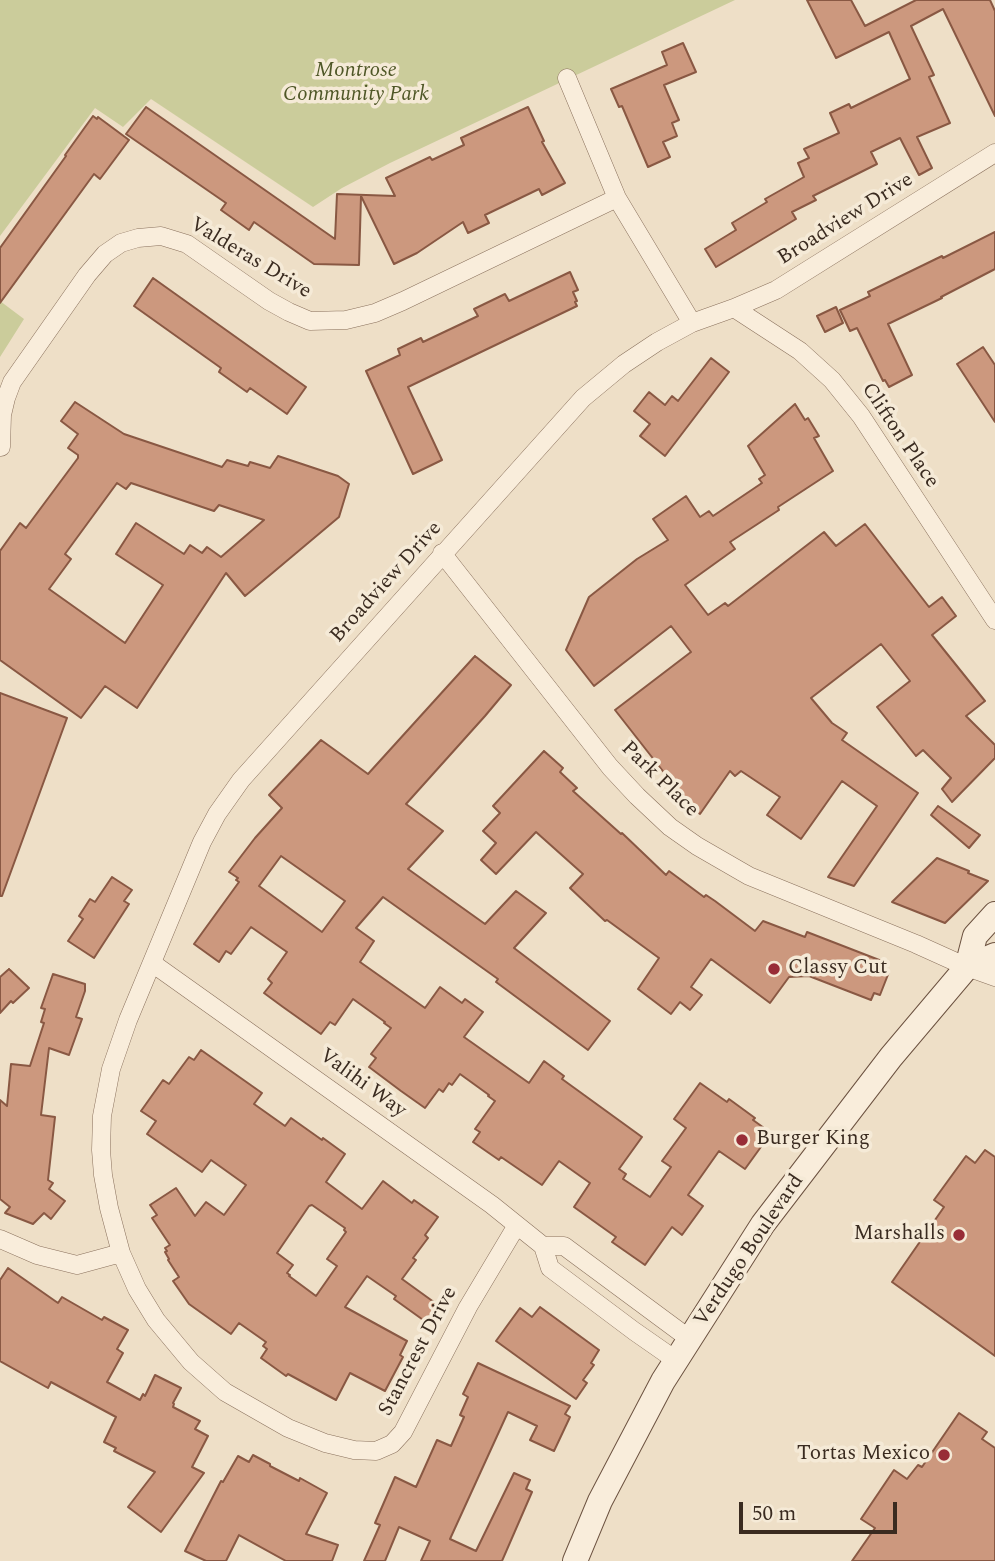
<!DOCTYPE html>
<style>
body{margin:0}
#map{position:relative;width:995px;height:1561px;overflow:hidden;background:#eedfc7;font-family:Spectral,serif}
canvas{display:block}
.scale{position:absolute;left:739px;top:1502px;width:158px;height:32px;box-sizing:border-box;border:4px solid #3a2b20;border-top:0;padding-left:9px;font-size:21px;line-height:24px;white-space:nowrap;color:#3a2b20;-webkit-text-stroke:5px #f5ead7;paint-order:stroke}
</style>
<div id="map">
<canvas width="995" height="1561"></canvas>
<div class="scale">50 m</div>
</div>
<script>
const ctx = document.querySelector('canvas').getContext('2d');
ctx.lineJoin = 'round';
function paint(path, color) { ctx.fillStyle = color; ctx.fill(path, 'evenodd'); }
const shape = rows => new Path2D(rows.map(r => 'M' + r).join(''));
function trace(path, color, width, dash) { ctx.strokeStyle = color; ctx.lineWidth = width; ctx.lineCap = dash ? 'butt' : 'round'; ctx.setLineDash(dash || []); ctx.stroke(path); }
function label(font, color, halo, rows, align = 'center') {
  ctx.font = font + ' Spectral,serif'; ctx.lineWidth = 7; ctx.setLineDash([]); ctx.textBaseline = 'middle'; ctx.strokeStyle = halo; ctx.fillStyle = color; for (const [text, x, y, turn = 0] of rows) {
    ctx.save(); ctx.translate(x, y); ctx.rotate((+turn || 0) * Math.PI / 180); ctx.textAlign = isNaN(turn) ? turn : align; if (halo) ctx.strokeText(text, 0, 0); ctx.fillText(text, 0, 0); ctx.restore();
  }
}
paint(shape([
 [0,0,735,0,390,163,342,188,313,207,151,99,123,127,95,108,0,236],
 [0,301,24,319,0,357]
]), '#cbcc9b');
const building = shape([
 [807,0,851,0,865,26,916,0,990,0,995,11,995,116,943,9,911,26,934,75,929,77,950,123,917,137,932,168,919,175,900,138,871,152,877,164,813,196,816,200,792,212,796,219,716,267,705,249,736,230,732,223,767,202,765,199,804,177,798,163,809,158,804,149,839,133,830,113,849,104,851,108,910,79,889,32,836,58,807,0],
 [683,43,696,72,664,85,679,120,672,123,677,136,663,142,670,157,648,167,622,106,619,107,611,89,667,65,662,52,683,43],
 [146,107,335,239,337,194,395,196,386,178,430,157,432,160,464,145,461,138,528,107,544,141,542,142,565,183,542,195,539,189,485,215,489,223,468,233,463,222,417,253,394,264,361,196,359,265,314,264,254,222,249,230,221,210,226,203,126,134,146,107],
 [93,116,97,119,98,117,129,140,100,179,94,174,0,303,0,248,66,156,65,155,93,116],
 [995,232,995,269,941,297,942,298,888,324,912,375,889,387,885,380,883,381,857,328,850,331,840,310,870,296,868,292,942,256,943,258,995,232],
 [570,272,578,290,573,292,577,301,575,302,577,306,408,387,442,460,413,474,366,371,400,355,398,349,421,338,423,342,478,316,474,309,505,294,509,301,570,272],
 [153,278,306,387,287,414,250,388,247,392,219,372,221,368,134,306,153,278],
 [836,307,843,323,825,332,817,316,836,307],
 [983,347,995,365,995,422,957,364,983,347],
 [711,358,729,372,665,456,640,436,650,424,634,411,649,392,665,405,672,396,678,401,711,358],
 [75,402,124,434,222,467,227,460,248,466,250,462,270,468,278,456,338,476,349,484,339,517,245,596,226,573,137,708,105,686,81,718,0,660,0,551,20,523,26,528,78,458,78,455,68,448,78,434,61,421,75,402],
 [117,483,126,489,131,483,214,511,219,505,264,520,221,557,207,547,202,553,190,545,184,554,136,523,116,554,163,585,125,643,49,589,71,559,65,554,117,483],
 [795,404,805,420,808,418,819,436,814,438,833,471,778,507,779,510,730,542,735,549,685,585,708,615,725,603,728,606,824,532,836,546,865,524,929,607,942,597,956,616,932,635,985,701,966,716,995,745,995,758,952,802,942,789,951,778,923,750,916,756,877,707,910,681,881,644,811,698,832,723,847,733,842,740,918,793,854,886,828,877,877,806,842,781,801,839,767,815,780,797,741,771,735,776,730,771,700,814,681,801,684,798,615,710,691,652,671,626,594,686,566,650,589,597,637,559,668,540,653,519,686,496,700,517,709,511,713,516,762,483,759,479,765,475,748,446,795,404],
 [475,656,511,685,485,716,406,804,443,831,408,869,485,924,516,891,546,913,514,948,610,1021,588,1050,496,982,498,979,383,897,356,928,374,941,360,962,425,1008,440,987,462,1003,465,999,483,1012,464,1037,529,1083,544,1061,564,1076,562,1079,642,1137,619,1169,626,1174,623,1179,650,1197,671,1167,662,1161,686,1128,674,1119,700,1083,727,1102,729,1099,755,1118,753,1120,771,1133,745,1169,719,1151,688,1195,703,1206,682,1235,672,1227,645,1265,612,1242,616,1237,574,1207,590,1183,559,1161,542,1185,501,1157,499,1160,473,1142,480,1132,475,1129,495,1101,488,1096,489,1095,460,1074,452,1085,449,1083,443,1092,439,1089,425,1108,401,1091,369,1067,376,1058,371,1054,391,1028,384,1023,385,1022,353,999,335,1025,330,1022,321,1034,283,1007,264,993,272,983,268,979,287,952,251,927,231,954,226,951,219,962,194,944,239,882,236,880,238,878,229,872,255,838,282,808,269,795,321,740,368,774,475,656],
 [281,856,345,901,322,932,259,886,281,856],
 [0,693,67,718,2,896,0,896,0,693],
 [544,751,563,768,560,772,577,788,573,791,621,834,622,833,666,875,669,871,704,897,706,895,715,901,755,931,763,921,805,937,807,932,887,963,884,970,889,972,880,995,874,993,871,1000,809,976,789,977,770,1003,711,959,691,987,702,995,690,1010,680,1002,671,1014,638,989,659,958,607,920,605,921,570,888,583,874,536,832,496,874,481,860,496,843,483,831,500,813,493,806,544,751],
 [938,806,980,835,969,848,931,815,938,806],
 [937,858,969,871,968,873,988,881,945,923,892,902,937,858],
 [112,877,132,890,124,901,129,904,94,958,68,941,83,919,79,916,90,899,95,902,112,877],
 [9,969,29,988,13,1003,11,1001,0,1013,0,977,9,969],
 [53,974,85,984,85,991,76,1017,82,1019,69,1055,49,1048,41,1115,55,1117,48,1180,53,1183,49,1189,65,1201,51,1219,44,1213,33,1224,5,1213,10,1207,0,1199,0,1100,7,1106,11,1064,30,1066,44,1023,41,1022,45,1009,41,1008,53,974],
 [201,1050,262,1093,254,1104,285,1126,291,1118,322,1140,323,1138,345,1154,326,1182,362,1209,383,1181,412,1203,414,1200,438,1217,425,1235,428,1238,413,1258,416,1260,402,1279,438,1305,426,1322,394,1299,396,1296,367,1276,345,1307,407,1341,400,1355,403,1357,385,1391,350,1373,336,1400,288,1374,286,1376,261,1358,267,1349,263,1346,266,1342,239,1323,231,1334,189,1304,173,1281,179,1277,168,1260,169,1259,165,1252,167,1251,165,1248,170,1245,152,1218,157,1215,150,1205,176,1188,195,1216,206,1202,224,1215,246,1185,211,1160,202,1172,147,1134,156,1121,141,1111,163,1080,169,1084,189,1057,194,1060,201,1050],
 [312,1205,345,1228,344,1230,346,1232,327,1259,337,1266,316,1296,289,1276,290,1275,287,1273,293,1265,277,1253,309,1206,312,1205],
 [985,1150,995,1157,995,1356,892,1282,944,1207,934,1200,966,1156,975,1163,985,1150],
 [8,1268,58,1303,62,1297,102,1320,104,1317,128,1330,117,1349,123,1353,107,1382,140,1400,143,1394,145,1396,155,1375,181,1388,173,1403,174,1404,173,1407,200,1421,195,1429,208,1436,192,1467,204,1473,161,1532,128,1507,155,1472,114,1451,116,1448,104,1442,116,1417,51,1382,48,1388,0,1361,0,1280,8,1268],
 [540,1307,599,1350,591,1363,594,1365,583,1380,587,1383,576,1399,496,1341,520,1308,532,1317,540,1307],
 [478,1363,570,1406,565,1414,570,1417,554,1451,530,1440,537,1426,508,1412,450,1539,476,1551,514,1473,530,1480,526,1489,532,1492,502,1561,421,1561,430,1541,399,1527,385,1561,364,1561,380,1525,375,1523,395,1477,416,1487,437,1440,451,1446,464,1417,460,1415,468,1397,463,1394,478,1363],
 [959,1413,987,1432,982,1439,995,1448,995,1561,852,1561,875,1528,861,1519,894,1470,907,1479,918,1465,922,1467,959,1413],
 [253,1455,270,1464,270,1466,299,1481,300,1478,327,1493,306,1534,338,1545,332,1561,286,1561,239,1535,226,1561,206,1561,185,1551,221,1481,223,1482,238,1456,249,1462,253,1455]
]);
paint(building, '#cc987e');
trace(building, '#895843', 2);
const street = shape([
 [567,78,617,198,692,323],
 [734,308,800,351,832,380,861,416,995,620],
 [1,447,2,415,6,398,12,382,87,275,105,254,121,243,138,238,161,236,187,244,269,301,289,312,310,321,346,320,375,313,403,301,617,198],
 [442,553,610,767,637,796,670,827,697,846,749,876,916,944,967,967,995,977],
 [152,963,492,1205,543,1246,550,1268,634,1331,677,1361],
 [0,1239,37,1255,77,1265,121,1253,137,1289,156,1320,191,1362,225,1392,288,1428,325,1443,354,1450,376,1451,392,1444,403,1432,468,1307,517,1225],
 [543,1246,564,1246,691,1340],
 [121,1253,109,1208,103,1175,101,1150,102,1116,111,1069,128,1020,202,842,217,814,241,780,583,398,624,364,657,342,692,323,734,308,776,290,995,153]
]);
const secondary = shape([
 [967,967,995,955],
 [575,1561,600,1501,663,1381,763,1224,891,1057,967,967,975,936,995,914]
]);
trace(street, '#8a715d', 19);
trace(secondary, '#6c5240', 26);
trace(street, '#f9eddb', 18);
trace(secondary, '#f9eddb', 24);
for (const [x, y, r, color] of [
 [774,969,7,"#982d37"],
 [742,1140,7,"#982d37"],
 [959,1235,7,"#982d37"],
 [944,1455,7,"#982d37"]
]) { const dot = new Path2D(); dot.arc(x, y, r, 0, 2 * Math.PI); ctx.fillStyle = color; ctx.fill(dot); trace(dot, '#f5ead7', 2.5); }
label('italic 21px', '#4f5727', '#f5ead7', [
 ["Montrose",356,72],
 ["Community Park",356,96]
]);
label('21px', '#3a2b20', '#f5ead7', [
 ["Broadview Drive",846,220,-32],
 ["Valderas Drive",250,259,31],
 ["Clifton Place",899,436,56],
 ["Broadview Drive",387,583,-48],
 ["Park Place",659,780,44],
 ["Valihi Way",362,1084,36],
 ["Verdugo Boulevard",750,1251,-56],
 ["Stancrest Drive",419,1352,-62]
]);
label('21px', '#3a2b20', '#f5ead7', [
 ["Classy Cut",788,969],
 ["Burger King",756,1140],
 ["Marshalls",945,1235,"right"],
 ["Tortas Mexico",930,1455,"right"]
], 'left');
</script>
